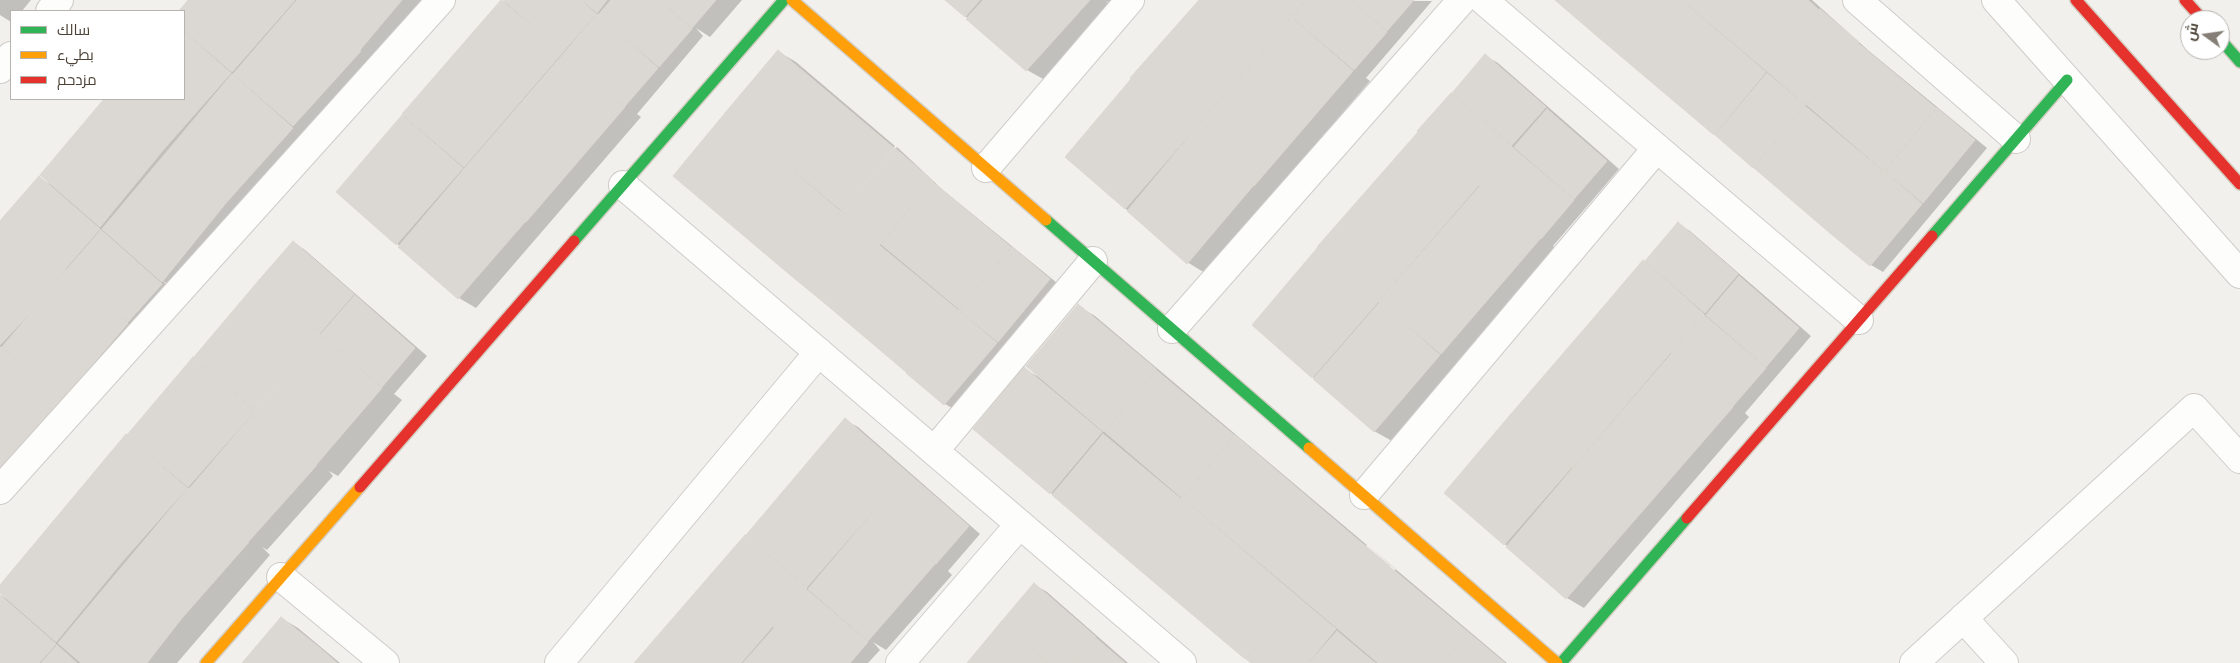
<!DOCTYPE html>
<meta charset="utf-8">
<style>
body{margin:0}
#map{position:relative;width:2240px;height:663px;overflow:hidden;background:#f2f0ec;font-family:Raleway,Cairo,sans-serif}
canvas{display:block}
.legend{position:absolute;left:10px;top:10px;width:175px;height:90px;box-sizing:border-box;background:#fff;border:1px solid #b7b3af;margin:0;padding:6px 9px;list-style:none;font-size:15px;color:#4b4136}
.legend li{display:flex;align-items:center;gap:10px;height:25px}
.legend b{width:25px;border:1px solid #b7b3af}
.north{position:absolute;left:2180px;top:10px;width:50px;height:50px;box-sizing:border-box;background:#fff;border:1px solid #b7b3af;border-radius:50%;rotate:284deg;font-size:14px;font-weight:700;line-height:20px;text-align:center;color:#4b4136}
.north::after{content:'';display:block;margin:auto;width:18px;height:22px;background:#857e76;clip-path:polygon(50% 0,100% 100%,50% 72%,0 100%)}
</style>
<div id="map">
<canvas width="2240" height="663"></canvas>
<ul class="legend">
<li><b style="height:6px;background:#30b455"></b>سالك</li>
<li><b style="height:6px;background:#ff9f0a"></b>بطيء</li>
<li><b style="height:6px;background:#e5322d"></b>مزدحم</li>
</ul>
<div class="north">ش</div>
</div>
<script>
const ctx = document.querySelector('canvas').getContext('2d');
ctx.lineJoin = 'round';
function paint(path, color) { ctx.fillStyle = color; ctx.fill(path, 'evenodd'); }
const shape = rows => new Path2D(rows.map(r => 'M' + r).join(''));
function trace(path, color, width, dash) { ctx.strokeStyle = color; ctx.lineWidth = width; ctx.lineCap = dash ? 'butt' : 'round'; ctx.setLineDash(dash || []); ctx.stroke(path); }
paint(shape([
 [0,0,31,0,22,11,11,11,11,22,0,15],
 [190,0,434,0,184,293,163,281,173,291,0,478,0,223,5,217,12,220,39,178,52,185,42,175,105,99,184,99,184,11,180,11],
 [505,0,742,0,710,37,696,28,703,36,637,114,641,117,476,308,459,298,338,192,502,1,508,4],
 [947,0,1121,0,1115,6,1106,1,1111,6,1045,80,1027,70],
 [1201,0,1432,1,1366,78,1370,81,1205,273,1187,262,1066,157],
 [1557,0,1812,0,1869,51,1987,148,1883,272,1871,265],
 [779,52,796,62,895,146,843,208,844,210,897,147,943,190,1062,287,957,411,945,404,674,176],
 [1486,56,1498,63,1619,169,1553,246,1557,249,1392,441,1374,431,1254,325,1418,133,1423,136,1419,131],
 [1678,224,1690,231,1811,336,1745,413,1749,417,1584,608,1567,598,1446,493],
 [293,242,305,250,427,356,394,394,402,400,338,476,329,471,333,476,267,550,262,547,270,555,177,663,0,663,0,595,8,599,0,591,0,587,127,436,133,440,193,359,199,362,259,282,265,285],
 [288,371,290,373,259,409,257,408],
 [1078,306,1095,316,1507,663,1253,663,975,429,1024,369,1041,378],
 [1367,545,1396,569,1394,571,1365,547],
 [845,420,858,427,980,534,948,571,952,575,886,650,873,642,880,650,868,663,637,663,745,536,752,540],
 [1035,585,1047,592,1128,663,968,663,1001,624,1008,628],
 [281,618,298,628,340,663,243,663]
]), '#0003');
const building = shape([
 [188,0,295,0,232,72,184,31,184,11,179,11,188,0],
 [297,0,302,0,361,51,293,126,233,74,297,0],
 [302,0,402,0,360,50,302,0],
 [501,0,563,52,464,167,402,114,501,0],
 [503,0,581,0,596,14,563,52,503,0],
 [582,0,607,0,597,13,582,0],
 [611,0,659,0,692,29,659,67,598,15,611,0],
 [660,0,716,0,692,28,660,0],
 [945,0,980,0,965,17,945,0],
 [983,0,1090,0,1026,71,966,19,983,0],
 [1199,0,1273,0,1292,17,1192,132,1130,78,1199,0],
 [1273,0,1306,0,1292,16,1273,0],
 [1307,0,1350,0,1387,32,1354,70,1292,17,1307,0],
 [1351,0,1414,0,1387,31,1351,0],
 [1555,0,1629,0,1598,37,1555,0],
 [1629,0,1681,0,1766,72,1714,135,1598,37,1629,0],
 [1682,0,1808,0,1819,10,1768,72,1682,0],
 [1820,9,1859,42,1806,105,1768,72,1820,9],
 [597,14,658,68,625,106,564,53,597,14],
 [1292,18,1353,71,1254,186,1192,133,1292,18],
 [184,32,231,73,164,149,100,227,40,175,104,99,184,99,184,32],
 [1858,43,1936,108,1884,171,1807,105,1858,43],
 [778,50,894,148,842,211,725,113,778,50],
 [564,53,625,107,526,222,464,169,564,53],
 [1485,54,1546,107,1512,145,1452,93,1485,54],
 [1767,73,1805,105,1753,168,1715,135,1767,73],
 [232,74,293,128,226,203,162,282,102,229,232,74],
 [1131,79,1192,132,1125,209,1065,157,1131,79],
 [1451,93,1512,146,1479,185,1417,131,1451,93],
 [1805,106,1884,172,1831,234,1754,168,1805,106],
 [1937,108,1975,140,1923,203,1885,171,1937,108],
 [1547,109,1607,161,1574,199,1514,147,1547,109],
 [725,113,840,211,789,274,673,176,725,113],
 [402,115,463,168,396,245,336,192,402,115],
 [1418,132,1479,185,1379,300,1317,247,1418,132],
 [1192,133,1253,186,1187,264,1127,211,1192,133],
 [1512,147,1574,200,1541,239,1479,185,1512,147],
 [895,148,933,181,880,244,842,211,895,148],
 [464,169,525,222,458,299,398,247,464,169],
 [1884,171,1922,204,1870,266,1831,234,1884,171],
 [39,176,100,229,66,268,5,215,39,176],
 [933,182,1011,247,959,309,881,244,933,182],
 [1480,186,1540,239,1441,354,1379,301,1480,186],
 [841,211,880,244,828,306,789,274,841,211],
 [5,215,66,269,34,307,67,269,128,323,62,400,2,347,35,308,0,345,0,221,5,215],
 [1678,222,1738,274,1705,313,1645,261,1678,222],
 [101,230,162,284,128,322,67,269,101,230],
 [293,241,354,294,320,333,259,280,293,241],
 [879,245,958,310,906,372,828,306,879,245],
 [1012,247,1050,279,998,342,959,310,1012,247],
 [1318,247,1379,301,1312,378,1252,325,1318,247],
 [1643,260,1704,314,1671,352,1610,299,1643,260],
 [1739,276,1799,328,1766,367,1706,315,1739,276],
 [259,280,320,334,288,372,320,334,382,388,316,465,255,411,289,373,255,410,194,357,259,280],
 [355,295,415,348,382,387,321,334,355,295],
 [1610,299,1671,352,1572,468,1510,415,1610,299],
 [1380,302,1440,355,1374,432,1313,379,1380,302],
 [1078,304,1156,369,1104,432,1026,366,1078,304],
 [958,310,997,343,944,405,906,373,958,310],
 [1704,315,1766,368,1733,406,1671,353,1704,315],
 [1,347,63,401,0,472,0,348,1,347],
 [1672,353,1733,407,1633,522,1572,469,1672,353],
 [193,357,255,411,188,487,127,435,193,357],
 [1024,367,1102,432,1050,494,973,429,1024,367],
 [1156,370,1234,435,1182,498,1105,432,1156,370],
 [255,412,317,465,249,541,189,489,255,412],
 [1510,415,1571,468,1504,545,1444,493,1510,415],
 [845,418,907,472,874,510,812,457,845,418],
 [126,434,187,488,121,563,56,642,0,593,0,585,126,434],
 [1103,434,1181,499,1129,561,1052,495,1103,434],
 [1235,435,1351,534,1299,596,1183,498,1235,435],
 [812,457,874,510,807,587,746,535,812,457],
 [1572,469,1633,522,1566,599,1506,547,1572,469],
 [907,472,969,526,936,564,874,511,907,472],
 [188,488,249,542,182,618,147,663,81,663,58,643,188,488],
 [1182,498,1298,597,1245,659,1129,561,1182,498],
 [874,511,935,564,868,641,808,589,874,511],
 [1351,534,1390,566,1338,629,1299,596,1351,534],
 [745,535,807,588,773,626,712,573,745,535],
 [1390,567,1468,632,1442,663,1378,663,1338,629,1390,567],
 [712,573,773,626,741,663,634,663,712,573],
 [1034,583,1096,637,1074,663,1049,663,1001,622,1034,583],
 [806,589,868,642,850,663,815,663,773,627,806,589],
 [0,595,56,644,39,663,0,663,0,595],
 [1298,597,1336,629,1308,663,1251,663,1246,659,1298,597],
 [281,617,320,648,337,663,242,663,281,617],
 [1001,622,1048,663,967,663,1001,622],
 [774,628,815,663,743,663,774,628],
 [1337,631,1375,663,1376,663,1309,663,1337,631],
 [1468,632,1505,663,1443,663,1468,632],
 [1096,638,1125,663,1074,663,1096,638],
 [57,645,77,663,41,663,57,645]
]);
paint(building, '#dbd7d2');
trace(building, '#dbd7d1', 1);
const street = shape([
 [1483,0,1859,320],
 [1857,0,2016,139],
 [1996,0,2240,274],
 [50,11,59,0],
 [0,69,11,56],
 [986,168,1130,0],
 [623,185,1182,663],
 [1172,329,1462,0],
 [934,451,1093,261],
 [0,490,441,0],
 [1364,495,1657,148],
 [281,577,385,663],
 [1963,618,2004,663],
 [559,663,819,352],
 [900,663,1020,524],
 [1914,663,2194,408,2240,459]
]);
const fast = shape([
 [2220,39,2240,62],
 [1046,220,1309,448],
 [1932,236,2067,80],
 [574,241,784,0],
 [1561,663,1687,518]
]);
const slow = shape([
 [792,0,1046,220],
 [1309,448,1557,663],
 [206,663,360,487]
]);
const jam = shape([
 [2076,0,2240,184],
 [2185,0,2203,20],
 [360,487,574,241],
 [1687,518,1932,236]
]);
trace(street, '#cfccc8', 30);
trace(fast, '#d4cec3', 14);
trace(slow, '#d4cec3', 14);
trace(jam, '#d4cec3', 14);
trace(street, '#fdfdfc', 28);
trace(fast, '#30b455', 11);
trace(slow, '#ff9f0a', 11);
trace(jam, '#e5322d', 11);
</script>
